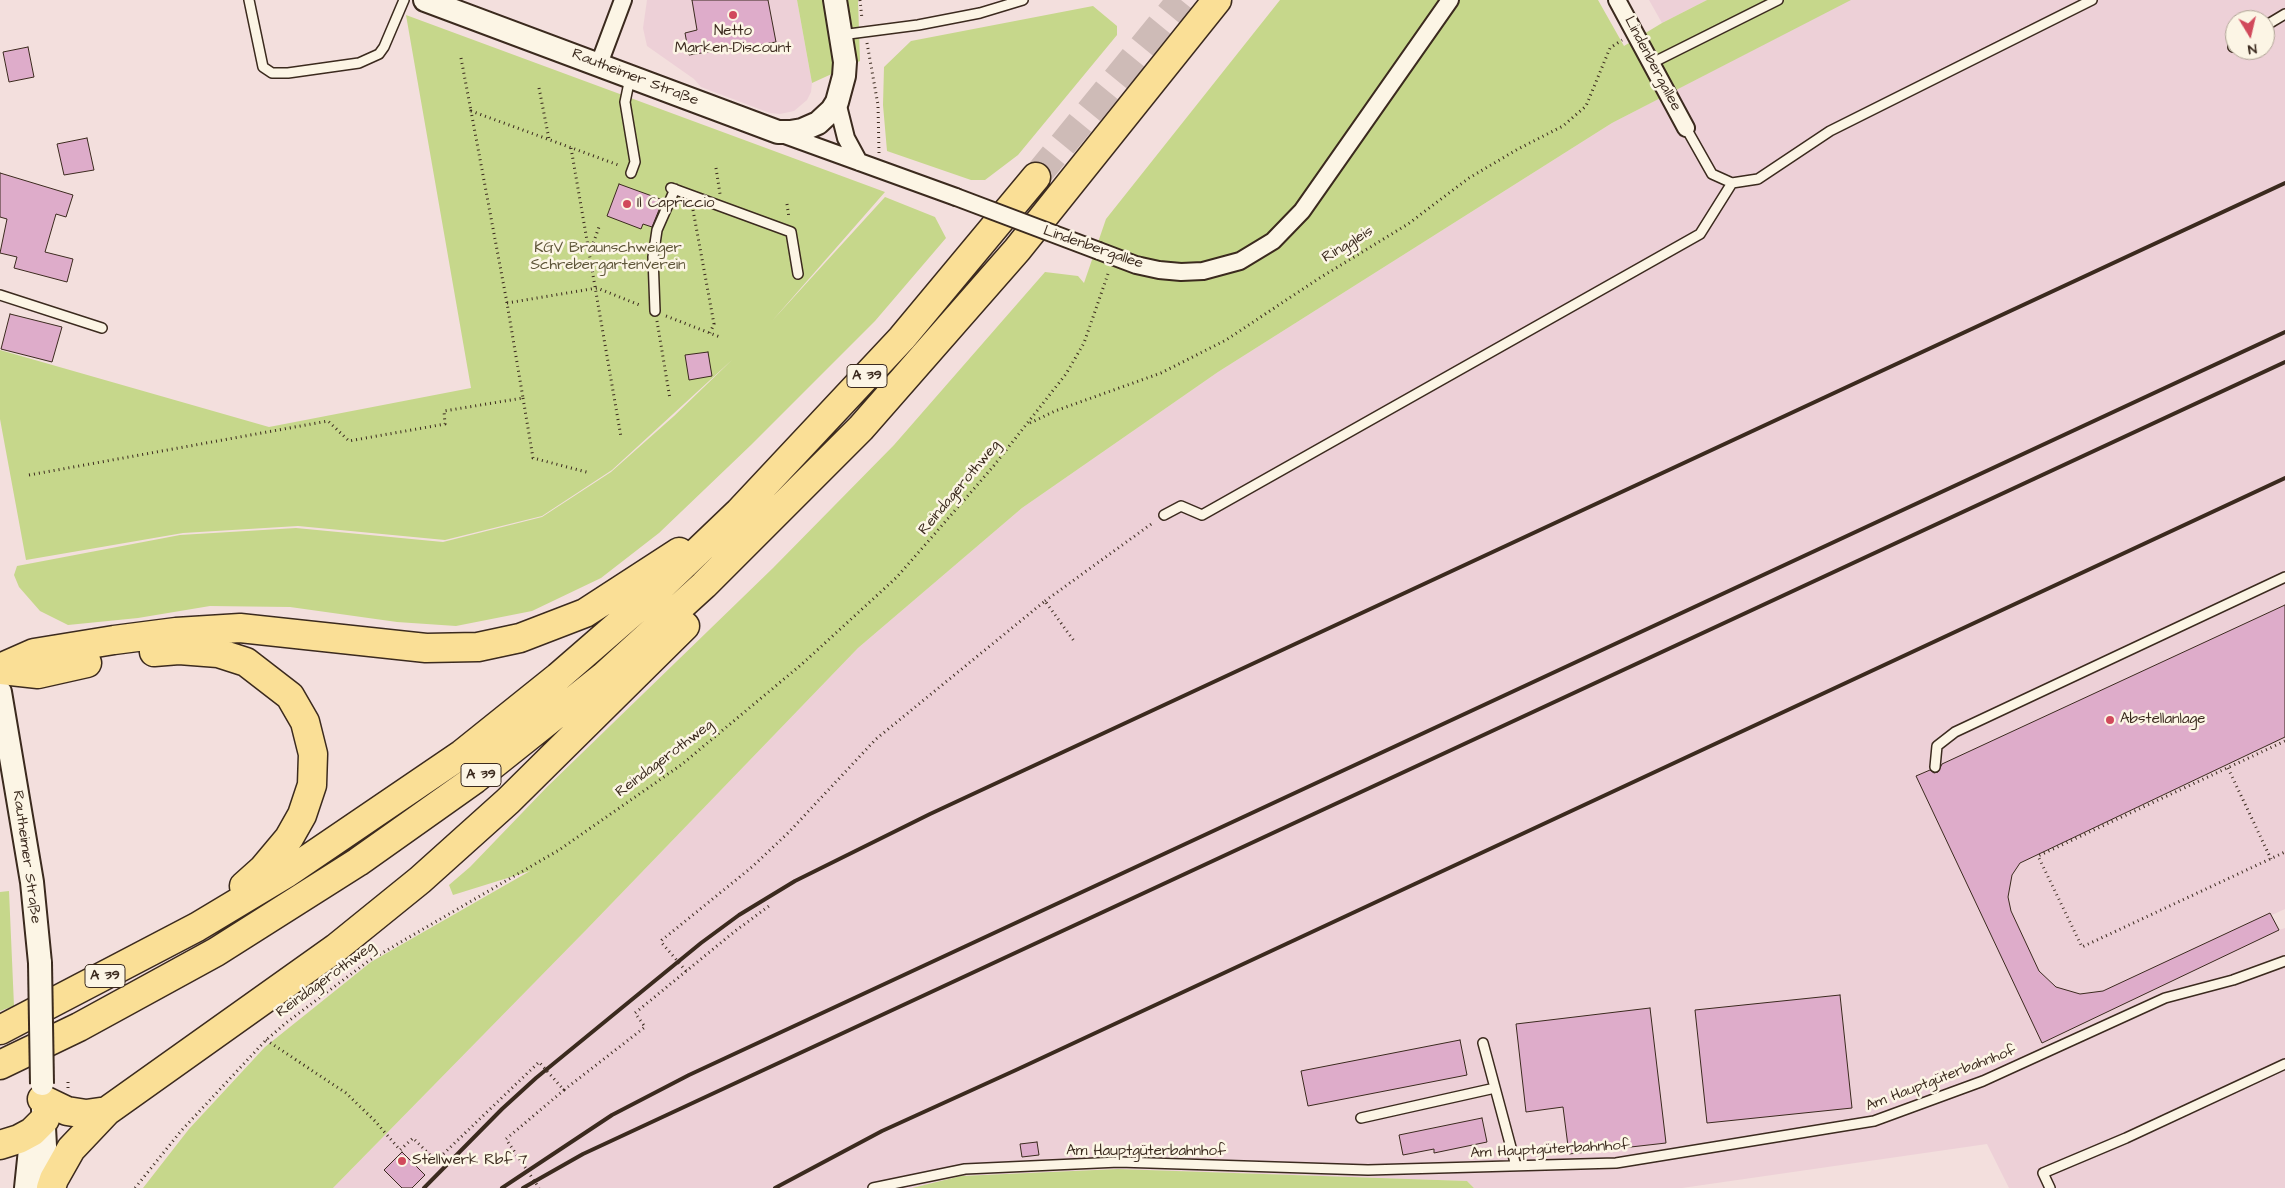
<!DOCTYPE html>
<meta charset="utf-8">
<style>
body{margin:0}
#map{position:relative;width:2285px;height:1188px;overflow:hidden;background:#f3dfdd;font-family:"Architects Daughter",sans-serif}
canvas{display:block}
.north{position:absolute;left:2225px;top:10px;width:50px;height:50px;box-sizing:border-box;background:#fcf5e5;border:1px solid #afa495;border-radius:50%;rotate:171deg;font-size:14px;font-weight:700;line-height:20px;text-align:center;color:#3b2a1e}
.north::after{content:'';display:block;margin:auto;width:18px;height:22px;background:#d1495b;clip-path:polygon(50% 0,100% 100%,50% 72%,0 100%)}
</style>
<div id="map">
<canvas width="2285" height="1188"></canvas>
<div class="north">N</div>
</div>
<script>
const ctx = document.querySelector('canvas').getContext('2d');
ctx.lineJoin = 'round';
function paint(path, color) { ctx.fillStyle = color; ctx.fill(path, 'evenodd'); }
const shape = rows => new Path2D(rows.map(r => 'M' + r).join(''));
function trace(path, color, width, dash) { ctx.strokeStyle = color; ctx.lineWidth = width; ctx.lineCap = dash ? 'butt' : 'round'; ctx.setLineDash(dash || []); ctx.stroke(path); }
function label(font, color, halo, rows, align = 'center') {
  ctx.font = font + ' "Architects Daughter",sans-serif'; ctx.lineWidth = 5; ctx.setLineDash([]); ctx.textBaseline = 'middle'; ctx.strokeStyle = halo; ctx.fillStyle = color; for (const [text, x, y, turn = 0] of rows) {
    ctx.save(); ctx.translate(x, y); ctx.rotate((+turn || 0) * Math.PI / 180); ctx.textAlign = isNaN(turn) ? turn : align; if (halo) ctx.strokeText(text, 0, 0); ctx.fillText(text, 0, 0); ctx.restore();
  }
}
paint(shape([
 [647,0,797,0,812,83,811,92,807,100,794,111,780,114,770,113,701,87,694,79,647,46,643,28],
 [1649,0,1707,0,1662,23],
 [1849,0,2285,0,2285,909,2272,915,2279,930,2285,928,2285,1188,2009,1188,1987,1144,1682,1188,1474,1188,1467,1181,1118,1169,961,1176,912,1188,333,1188,587,929,858,648,1022,508,1218,372,1612,123],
 [2235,20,2265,20,2265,50,2235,50]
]), '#edd0d7');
paint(shape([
 [797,0,858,0,860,61,812,83],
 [1280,0,1598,0,1624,46,1662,23,1707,0,1851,0,1612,123,1218,372,1022,508,858,648,587,929,333,1188,143,1188,189,1129,265,1047,371,962,530,871,453,895,449,885,470,867,547,787,773,568,894,445,1045,272,1078,276,1084,283,1106,219],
 [1093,6,1117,26,1117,35,1018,155,985,180,971,180,887,151,883,105,884,67,911,41],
 [406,15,885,192,772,321,885,197,935,217,946,238,875,321,751,445,659,533,601,578,532,611,456,626,397,622,290,607,210,606,138,618,68,625,40,611,19,587,14,575,17,566,180,535,296,528,443,542,542,517,611,472,674,416,733,359,612,470,542,516,445,540,298,526,183,533,26,560,0,419,0,350,269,427,471,388],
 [9,891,14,1006,0,1011,0,892],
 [1118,1169,1467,1181,1474,1188,912,1188,961,1176]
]), '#c6d78b');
const building = shape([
 [692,0,768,0,776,42,714,53,714,51,689,55,685,33,697,30,692,0],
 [28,47,34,77,9,82,3,52,28,47],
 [87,138,94,170,64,175,57,144,87,138],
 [0,173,73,195,66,217,56,214,45,252,73,259,67,282,14,268,17,257,0,253,7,219,0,217,0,173],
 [619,184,663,200,652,227,643,224,641,229,607,216,619,184],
 [10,314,62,327,52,362,1,349,10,314],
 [708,352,712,376,689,380,685,355,708,352],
 [2285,605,2285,737,2020,863,2012,875,2008,897,2011,911,2039,971,2056,987,2080,994,2103,991,2270,913,2279,930,2042,1043,1916,776,1930,770,1934,773,1938,772,1942,764,2285,605],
 [1840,995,1852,1108,1707,1123,1695,1010,1840,995],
 [1650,1008,1666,1143,1569,1154,1563,1107,1526,1112,1516,1024,1650,1008],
 [1460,1040,1467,1075,1308,1106,1301,1071,1460,1040],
 [1482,1118,1487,1142,1434,1153,1434,1149,1403,1155,1399,1135,1482,1118],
 [1037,1142,1039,1155,1022,1157,1020,1144,1037,1142],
 [402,1152,425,1175,412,1188,402,1188,384,1170,402,1152]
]);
paint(building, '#deacca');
trace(building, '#3b2a1e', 1);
trace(shape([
 [1036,177,1181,0]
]), '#cebbb7', 28, [28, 14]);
const lane = shape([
 [249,0,263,67,272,73,288,73,359,63,379,54,384,47,404,0],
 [2265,26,2285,14],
 [841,35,918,25,980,13,1023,0],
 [2233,47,2235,46],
 [1652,63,1778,0],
 [630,78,625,102,635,162,631,173],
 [1686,128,1712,174,1732,183,1758,179,1830,131,2092,0],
 [671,188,791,232,798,274],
 [0,295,102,328],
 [655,311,653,257,657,230,675,189],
 [1164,515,1181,506,1202,515,1700,234,1732,183],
 [1935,767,1937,746,1955,732,2285,577],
 [1483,1043,1516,1166],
 [1361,1118,1495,1088],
 [873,1188,965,1169,1119,1162,1368,1170,1616,1163,1874,1121,1983,1081,2165,998,2233,980,2285,961],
 [2050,1188,2043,1173,2126,1138,2285,1064]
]);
const street = shape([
 [1617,0,1686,128],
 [599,64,623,0],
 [837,102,846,138,859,162],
 [782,134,956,197],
 [1099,251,1136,265,1159,270,1181,272,1203,271,1240,261,1273,241,1302,211,1450,0]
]);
const secondary = shape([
 [425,0,778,132,790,132,802,130,818,123,832,110,837,102,844,76,845,62,835,0],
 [0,692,32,882,40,963],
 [26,1188,31,1140],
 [42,1188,45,1146,43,1109]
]);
const highway = shape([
 [154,652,179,650,218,653,246,662,290,696,305,722,313,754,312,785,302,815,289,838,263,869,244,886],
 [0,668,34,653,114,640,176,632,240,628,426,648,478,647,520,638,585,613,679,552],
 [0,670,38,674,87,663],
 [0,1030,197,927,287,873,462,754,558,677,649,598,739,512,902,338,1036,177],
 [0,1065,79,1027,216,952,358,862,475,779,603,677,704,585,861,428,1017,250,1217,0],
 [42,1099,67,1111,86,1114,107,1111],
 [0,1145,19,1139,32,1132,45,1119],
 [51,1188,54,1179,71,1149,107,1111,336,948,420,880,508,801,685,626]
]);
trace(lane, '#3b2a1e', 12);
trace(street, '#3b2a1e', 20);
trace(secondary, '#3b2a1e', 26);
trace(highway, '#3b2a1e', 31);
trace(shape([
 [860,0,862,19],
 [867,43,878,105,879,153],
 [461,58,471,111],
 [539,88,549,139],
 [571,148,621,437],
 [716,168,720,194],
 [787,204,789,218],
 [693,210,714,324,710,333],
 [590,252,599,227],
 [507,303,597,288,642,306],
 [666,316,720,337],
 [657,321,670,399],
 [523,398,533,458,590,473],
 [1030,423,1055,411,1161,373,1226,340,1318,279,1408,224,1469,178,1518,149,1563,126,1586,106,1610,48,1622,40],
 [29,475,328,421,349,441,445,424,444,411,523,398,507,303,471,111,621,166],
 [1045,601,1154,522],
 [2285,741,2038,856,2082,947,2285,852],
 [2228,768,2271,859],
 [686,971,661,942,662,940,752,867,789,832,876,739,1045,601,1074,641],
 [266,1040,346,1093,375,1121,400,1150,413,1138,436,1161,539,1062,564,1090,506,1139,539,1188],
 [68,1088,68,1080],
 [564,1090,645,1027,635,1013,734,932,769,906],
 [135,1188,181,1131,266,1040,286,1023,370,960,559,850,681,765,802,664,897,577,992,468,1066,374,1084,343,1109,271]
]), '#3b2a1e', 3, [1, 4]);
trace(lane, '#fcf5e5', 9);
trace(street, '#fcf5e5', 16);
trace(secondary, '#fcf5e5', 22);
trace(highway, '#fadf96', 28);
trace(shape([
 [424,1188,502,1109,536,1078,701,943,739,915,795,881,930,814,2285,183],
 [502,1188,612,1115,689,1075,2285,332],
 [523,1188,583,1154,2285,362],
 [775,1188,882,1131,1016,1070,2285,478]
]), '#3b2a1e', 4);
const streetBridge = shape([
 [956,197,1099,251]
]);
const secondaryBridge = shape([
 [40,963,42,1084]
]);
trace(streetBridge, '#3b2a1e', 20, []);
trace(secondaryBridge, '#3b2a1e', 26, []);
trace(streetBridge, '#fcf5e5', 16);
trace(secondaryBridge, '#fcf5e5', 22);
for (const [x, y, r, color] of [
 [733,15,5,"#d1495b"],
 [627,204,5,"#d1495b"],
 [2110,720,5,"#d1495b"],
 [402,1161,5,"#d1495b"]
]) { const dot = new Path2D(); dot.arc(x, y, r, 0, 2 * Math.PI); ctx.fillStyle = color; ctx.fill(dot); trace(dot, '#fcf5e5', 2); }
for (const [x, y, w] of [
 [867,376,40],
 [481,775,40],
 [105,976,40]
]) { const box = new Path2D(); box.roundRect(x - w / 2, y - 11.5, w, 23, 4); ctx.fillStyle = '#fcf5e5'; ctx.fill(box); trace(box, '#3b2a1e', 1); }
label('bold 14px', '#3b2a1e', null, [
 ["A 39",867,376],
 ["A 39",481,775],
 ["A 39",105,976]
]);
label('15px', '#3b2a1e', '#fcf5e5', [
 ["Netto",733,32,"center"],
 ["Marken-Discount",733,49,"center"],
 ["Il Capriccio",637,204],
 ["Abstellanlage",2120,720],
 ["Stellwerk Rbf 7",412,1161]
], 'left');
label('15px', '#3b2a1e', '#fcf5e5', [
 ["Lindenbergallee",1652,64,62],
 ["Rautheimer Straße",635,78,21],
 ["Ringgleis",1348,245,-31],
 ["Lindenbergallee",1093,248,19],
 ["Reindagerothweg",960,488,-50],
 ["Reindagerothweg",665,759,-37],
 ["Rautheimer Straße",26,857,82],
 ["Reindagerothweg",326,980,-36],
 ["Am Hauptgüterbahnhof",1941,1079,-21],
 ["Am Hauptgüterbahnhof",1550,1150,-3],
 ["Am Hauptgüterbahnhof",1146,1152]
]);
label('15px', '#5e5539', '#fcf5e5', [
 ["KGV Braunschweiger",608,249],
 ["Schrebergartenverein",608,266]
]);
</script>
